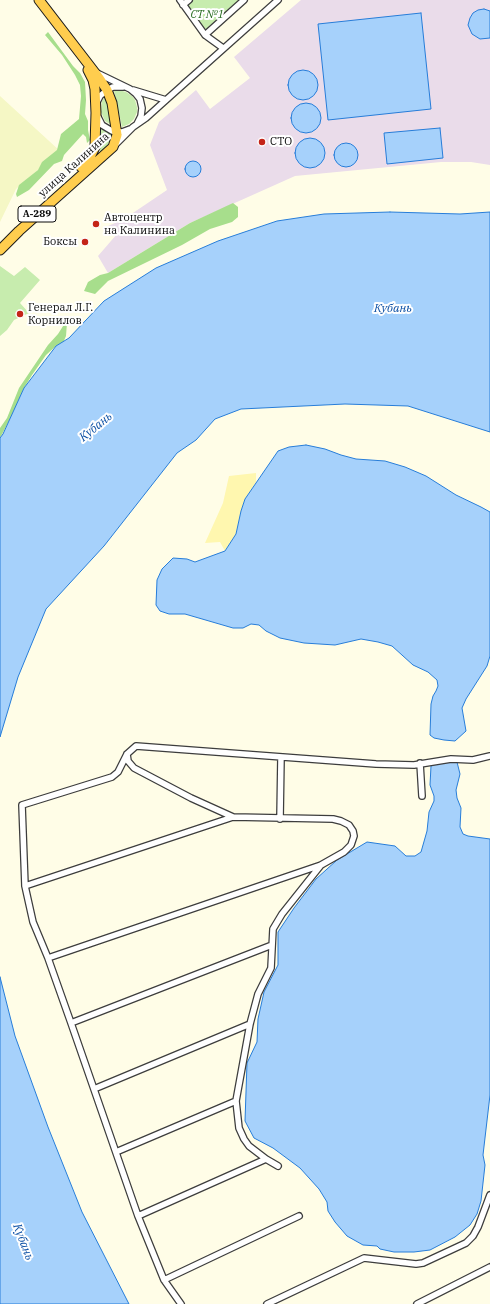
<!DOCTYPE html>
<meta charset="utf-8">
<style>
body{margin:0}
canvas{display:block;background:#fffde7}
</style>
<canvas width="490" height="1304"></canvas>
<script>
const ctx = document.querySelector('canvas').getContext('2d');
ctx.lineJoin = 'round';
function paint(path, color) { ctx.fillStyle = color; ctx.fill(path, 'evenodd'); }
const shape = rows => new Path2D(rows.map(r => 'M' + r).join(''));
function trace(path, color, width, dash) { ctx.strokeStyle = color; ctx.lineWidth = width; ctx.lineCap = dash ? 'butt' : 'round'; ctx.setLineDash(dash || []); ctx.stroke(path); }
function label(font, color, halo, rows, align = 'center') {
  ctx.font = font + ' "IBM Plex Serif",serif'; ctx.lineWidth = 4; ctx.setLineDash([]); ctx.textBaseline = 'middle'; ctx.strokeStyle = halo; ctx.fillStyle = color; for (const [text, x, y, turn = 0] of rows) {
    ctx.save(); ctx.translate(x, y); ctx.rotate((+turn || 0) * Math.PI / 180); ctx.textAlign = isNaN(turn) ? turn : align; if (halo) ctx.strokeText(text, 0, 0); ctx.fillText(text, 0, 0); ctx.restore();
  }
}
paint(shape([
 [301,0,490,0,490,165,471,162,441,162,295,176,190,223,108,273,98,256,117,234,108,226,124,219,167,190,150,145,159,122,196,90,210,109,250,78,234,57]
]), '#eadcea');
paint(shape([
 [0,96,60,151,16,189,0,222]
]), '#f5f7c5');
paint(shape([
 [178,0,247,0,205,38],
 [119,90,126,92,132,96,135,100,137,107,137,112,134,119,129,124,122,127,114,91],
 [107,94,113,126,105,121,101,112,102,101],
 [100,127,113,135,106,148,100,153],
 [0,266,14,276,25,267,40,280,20,303,29,313,14,320,7,330,0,336]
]), '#c7ecae');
paint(shape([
 [48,32,73,66,80,73,85,82,86,100,85,114,88,121,88,130,90,140,87,143,86,137,83,134,64,155,62,161,54,164,29,190,17,197,16,194,19,185,38,170,42,162,57,150,61,134,79,119,81,96,80,85,75,75,62,55,45,35],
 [233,203,238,207,238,217,232,222,210,229,182,245,108,281,95,294,84,291,88,282,100,275,108,273,190,223],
 [65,323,67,323,66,336,63,343,56,346,46,355,32,375,24,388,12,415,0,438,0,428,7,418,19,388,48,345,58,334]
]), '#a7de8c');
paint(shape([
 [256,473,256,482,245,499,241,511,236,534,225,551,220,542,205,543,223,503,229,476]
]), '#fff7af');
const water = shape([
 [484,9,490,11,490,38,480,39,472,34,468,25,470,18,473,13,478,10,484,9],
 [421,13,431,109,328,120,318,24,421,13],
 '288 85a15 15 0 1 1 30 0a15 15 0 1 1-30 0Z',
 '291 118a15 15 0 1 1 30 0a15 15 0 1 1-30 0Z',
 [440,128,443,158,387,164,384,133,440,128],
 '295 153a15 15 0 1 1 30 0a15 15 0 1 1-30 0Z',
 '334 155a12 12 0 1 1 24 0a12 12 0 1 1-24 0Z',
 '185 169a8 8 0 1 1 16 0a8 8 0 1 1-16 0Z',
 [390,212,460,214,490,212,490,432,408,406,345,404,241,409,215,419,196,440,177,453,104,546,46,609,18,677,0,737,0,438,3,434,24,388,56,346,69,338,104,301,156,268,218,241,277,221,324,214,390,212],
 [306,445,325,449,341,455,356,459,385,461,405,467,426,476,456,495,481,507,490,512,490,656,487,666,466,699,462,708,466,731,455,741,444,740,434,738,430,735,431,704,433,696,436,691,438,686,437,680,428,672,413,665,392,646,378,642,361,639,335,645,304,643,280,638,266,631,259,625,251,624,243,628,233,628,185,614,169,614,160,611,156,605,157,580,162,569,173,558,187,559,195,562,225,551,236,534,241,511,245,499,278,451,289,447,306,445],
 [449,761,457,762,460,774,456,790,457,798,461,808,460,827,463,834,468,836,490,839,490,1095,483,1155,485,1165,481,1201,477,1214,470,1225,455,1237,430,1250,414,1252,394,1252,380,1249,377,1246,363,1245,347,1236,335,1222,328,1211,327,1202,319,1189,300,1168,273,1148,254,1138,245,1121,247,1063,257,1042,258,1019,264,992,278,965,278,932,294,908,316,879,337,860,367,842,395,846,406,856,415,856,421,852,427,831,429,812,434,801,434,796,430,785,431,766,436,762,449,761],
 [0,977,15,1036,48,1127,82,1212,129,1304,0,1304,0,977]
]);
paint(water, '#a6d1fb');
trace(water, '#277dd9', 1);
const minor = shape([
 [180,0,205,35,223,48],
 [183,5,189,0],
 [205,35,244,0],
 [97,73,130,89,136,94,140,99,142,108,141,116,137,124],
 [133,90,166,100],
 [97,102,100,96,107,90,113,87,123,87],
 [98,117,102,125,112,131,122,132,130,129],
 [115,145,133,127,146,118,166,100,278,0],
 [127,754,128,761,134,768,191,798,233,817,25,886,22,805,112,777,118,772,127,754,136,746,376,764,414,765,451,759,473,760,490,756],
 [420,763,422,796],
 [233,817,333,819,341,821,349,825,353,831,354,836,351,845,344,852,321,865,282,914,273,929,271,968,258,994,250,1024,236,1101,239,1128,244,1139,249,1146,266,1159],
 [280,819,281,757],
 [25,886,33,922,48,958,71,1023,138,1216,164,1280,181,1304],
 [48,958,321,865],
 [71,1023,272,945],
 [94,1089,250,1024],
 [116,1152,236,1101],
 [138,1216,266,1159,278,1166],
 [164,1280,299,1216],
 [267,1304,364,1258,416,1264,423,1263,466,1243,473,1236,478,1227,490,1195],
 [417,1304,490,1267]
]);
const trunk = shape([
 [81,167,88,161,95,147,96,113,95,89,93,80,88,70],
 [0,250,19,231,113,147,117,135,112,103,107,90,99,78,39,0]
]);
trace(minor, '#3d3d3d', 8);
trace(trunk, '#1b1b1b', 11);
trace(minor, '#fff', 5.5);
trace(trunk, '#ffcd4e', 9);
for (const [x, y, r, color] of [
 [262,142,4,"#c42418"],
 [96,224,4,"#c42418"],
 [85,242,4,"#c42418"],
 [20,314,4,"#c42418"]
]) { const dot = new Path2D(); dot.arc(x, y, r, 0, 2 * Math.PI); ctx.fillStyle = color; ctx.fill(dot); trace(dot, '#fff', 1.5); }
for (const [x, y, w] of [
 [37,214,38]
]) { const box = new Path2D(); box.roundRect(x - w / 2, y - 8, w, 16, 3); ctx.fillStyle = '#fff'; ctx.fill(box); trace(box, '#0a0a0a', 1); }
label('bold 10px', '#0a0a0a', null, [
 ["А-289",37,214]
]);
label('italic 11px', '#1d6516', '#fff', [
 ["СТ №1",207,15]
]);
label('11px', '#0a0a0a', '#fff', [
 ["СТО",270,142],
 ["Автоцентр",104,218],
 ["на Калинина",104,231],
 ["Боксы",77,242,"right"],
 ["Генерал Л.Г.",28,308],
 ["Корнилов",28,321]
], 'left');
label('11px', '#0a0a0a', '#fff', [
 ["улица Калинина",74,165,-42]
]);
label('italic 12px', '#0b4fa4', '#fff', [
 ["Кубань",393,309],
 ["Кубань",96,427,-39],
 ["Кубань",23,1242,69]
]);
</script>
